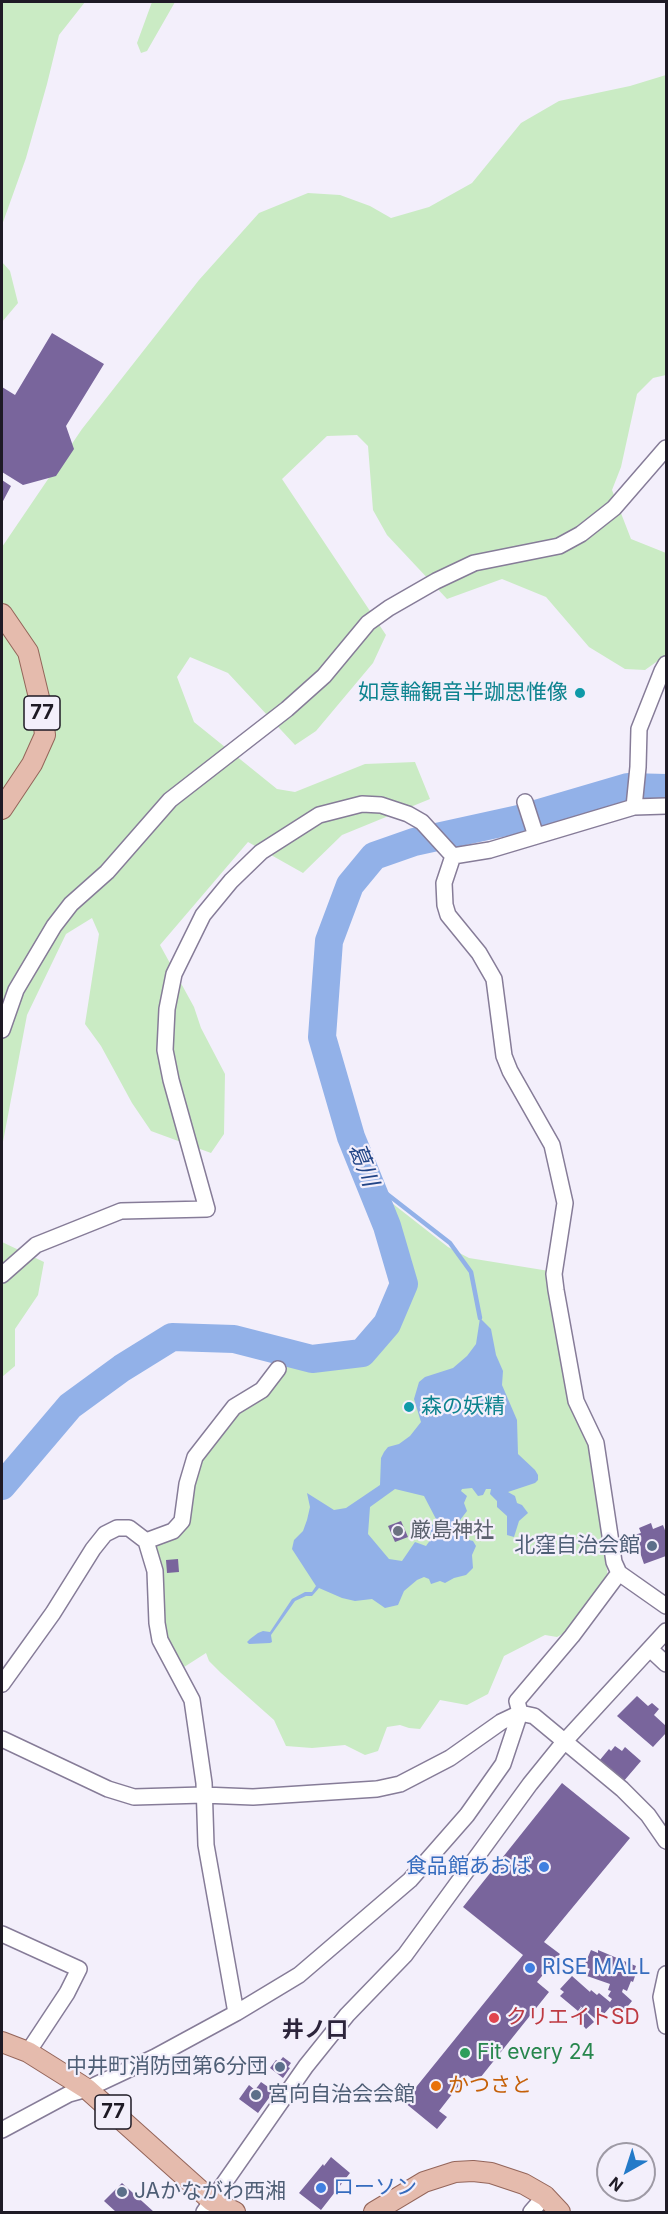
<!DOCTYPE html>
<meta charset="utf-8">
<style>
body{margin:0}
#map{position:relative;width:668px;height:2214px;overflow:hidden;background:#f3effb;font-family:Inter,sans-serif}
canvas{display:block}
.frame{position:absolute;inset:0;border:3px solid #1e1a25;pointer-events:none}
.north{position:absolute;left:596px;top:2142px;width:60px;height:60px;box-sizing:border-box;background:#f3effb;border:2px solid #9e9aa5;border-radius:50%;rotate:219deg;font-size:16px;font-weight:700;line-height:24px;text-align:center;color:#1e1a25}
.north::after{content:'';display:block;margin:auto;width:21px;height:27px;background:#237ac8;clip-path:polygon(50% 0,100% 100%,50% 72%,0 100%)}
</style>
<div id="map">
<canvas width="668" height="2214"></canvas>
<div class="frame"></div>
<div class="north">N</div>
</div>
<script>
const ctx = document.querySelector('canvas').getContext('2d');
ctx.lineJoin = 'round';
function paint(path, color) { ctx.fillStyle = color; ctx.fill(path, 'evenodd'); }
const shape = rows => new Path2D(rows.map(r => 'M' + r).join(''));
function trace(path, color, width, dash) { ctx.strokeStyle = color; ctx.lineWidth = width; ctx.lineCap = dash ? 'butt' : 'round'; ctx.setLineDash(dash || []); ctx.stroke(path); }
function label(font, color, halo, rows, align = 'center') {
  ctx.font = font + ' Inter,"Noto Sans JP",sans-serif'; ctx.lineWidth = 4.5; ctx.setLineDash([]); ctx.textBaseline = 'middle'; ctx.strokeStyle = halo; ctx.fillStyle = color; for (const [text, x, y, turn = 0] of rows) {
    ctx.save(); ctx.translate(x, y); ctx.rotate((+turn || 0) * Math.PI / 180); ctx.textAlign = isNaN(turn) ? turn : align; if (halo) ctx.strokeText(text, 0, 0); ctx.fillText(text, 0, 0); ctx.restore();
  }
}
paint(shape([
 [2,2,85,2,59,35,47,84,26,158,2,225],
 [152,2,175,2,147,51,141,53,137,43],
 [666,75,666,375,653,378,637,394,621,467,612,490,631,539,666,553,666,655,645,670,625,669,589,647,546,597,502,579,447,599,387,535,373,510,368,446,357,435,327,436,282,479,386,635,373,663,316,731,295,745,228,673,190,657,177,677,194,722,277,789,295,792,365,764,415,762,430,799,342,835,303,873,248,842,160,945,194,1007,201,1028,225,1074,224,1134,211,1153,151,1131,132,1103,101,1046,85,1024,99,934,92,918,66,934,27,1015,2,1147,2,547,82,429,199,280,259,213,308,193,340,195,370,206,391,218,429,207,472,183,521,123,559,101,630,86],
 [2,262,10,271,18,303,2,322],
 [388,1200,448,1247,469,1258,549,1271,589,1440,608,1577,582,1610,581,1618,566,1632,557,1637,545,1635,504,1656,488,1694,467,1705,440,1700,420,1729,409,1728,400,1725,387,1727,378,1751,365,1755,345,1745,312,1748,286,1746,274,1720,221,1673,209,1661,206,1653,181,1669,162,1639,155,1544,176,1533,198,1464,236,1412,266,1395,286,1366,326,1369,346,1365,370,1353,387,1339,401,1321,410,1296,413,1278,411,1259],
 [2,1242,44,1262,38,1295,15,1329,15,1366,2,1377]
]), '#caebc4');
paint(shape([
 [480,1318,491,1329,496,1355,503,1371,502,1385,517,1420,518,1454,535,1470,538,1475,538,1480,535,1483,508,1492,515,1496,517,1503,522,1505,528,1513,519,1521,514,1537,507,1535,507,1516,497,1507,497,1501,490,1494,491,1489,486,1489,483,1495,478,1496,472,1488,462,1489,461,1491,467,1496,464,1503,467,1511,457,1524,460,1529,465,1529,465,1539,473,1541,476,1546,472,1555,473,1568,466,1575,454,1578,445,1583,440,1581,431,1584,429,1579,424,1577,417,1580,404,1591,398,1605,385,1608,372,1599,355,1601,342,1598,319,1588,312,1596,306,1596,295,1601,271,1635,272,1642,270,1643,249,1644,247,1642,250,1639,258,1633,263,1631,270,1632,292,1599,305,1592,312,1592,316,1586,292,1549,294,1540,303,1531,307,1520,310,1507,307,1493,334,1510,346,1508,380,1485,381,1458,384,1452,388,1447,399,1444,410,1436,421,1422,414,1399,419,1382,425,1377,453,1368,467,1356,476,1344],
 [395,1489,424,1496,436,1519,430,1529,431,1539,426,1546,415,1542,402,1561,389,1559,368,1534,370,1507]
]), '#92b1e8');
trace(shape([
 [369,1180,450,1243,471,1272,480,1318]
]), '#92b1e8', 4.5);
trace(shape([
 [2,1486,70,1406,122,1368,172,1337,234,1339,312,1359,362,1353,387,1324,404,1284,387,1226,351,1137,322,1037,329,941,350,885,374,856,414,842,519,819,628,787,666,788]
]), '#92b1e8', 28);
paint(shape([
 [52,333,104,364,66,426,74,449,56,476,23,485,2,472,2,387,15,395],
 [2,480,11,486,2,503],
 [401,1521,408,1537,395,1542,388,1526],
 [651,1523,653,1529,663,1525,666,1533,666,1556,644,1564,634,1535,641,1533,639,1528],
 [178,1559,179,1572,167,1573,166,1560],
 [637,1696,648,1706,652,1703,659,1709,654,1715,666,1726,666,1733,653,1747,617,1716],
 [615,1746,622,1751,625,1747,641,1761,623,1782,599,1761,609,1749,611,1751],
 [562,1783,630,1838,544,1942,560,1954,537,1982,549,1992,480,2078,479,2077,475,2081,467,2075,439,2111,447,2117,437,2129,404,2102,523,1955,463,1907],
 [591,1950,598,1953,598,1950,636,1966,634,1972,636,1973,633,1982,631,1981,627,1991,623,1989,622,1992,632,2001,620,2016,610,2007,598,2021,579,2005,581,2007,578,2011,560,1996,564,1992,560,1989,572,1976,590,1992,591,1990,597,1995,599,1993,610,2002,612,1999,608,1996,611,1991,608,1990,610,1984,587,1976,590,1969,584,1966],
 [582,2008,594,2022,586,2029,574,2015],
 [283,2057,291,2063,288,2067,290,2068,283,2078,270,2068,276,2060,279,2062],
 [261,2082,274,2091,258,2113,239,2099,249,2085,255,2090],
 [331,2157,350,2173,321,2210,299,2193,323,2164,324,2166],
 [122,2183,154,2212,116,2212,104,2201]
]), '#79659c');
const minor = shape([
 [525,802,536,836],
 [634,807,638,767,639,729,662,671,666,664],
 [453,856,444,883,445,905,448,915,479,953,494,979,504,1056,510,1071,552,1145,565,1203,554,1274,556,1290,576,1401,596,1443,614,1562,619,1573,666,1606],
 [453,856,490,850,634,807,666,806],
 [2,1030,16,990,54,926,71,904,107,872,170,800,287,709,324,676,368,623,389,608,436,581,474,563,559,546,581,534,614,508,666,448],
 [2,1275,36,1245,121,1211,207,1209,171,1080,165,1050,167,1009,174,974,203,915,231,881,261,852,319,815,362,804,381,805,408,814,422,822,453,856],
 [146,1541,173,1531,182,1521,187,1484,195,1457,234,1407,262,1390,278,1369],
 [650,1649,666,1664],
 [2,1684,53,1613,93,1549,105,1534,117,1528,129,1528,146,1541,155,1571,157,1623,160,1640,192,1700,204,1783,206,1845,236,2013],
 [2,1739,108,1789,134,1797,203,1795,253,1797,377,1789,400,1784,450,1758,501,1722,520,1713,534,1716,622,1789,648,1815,666,1841],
 [2,1934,79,1969,67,1993,28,2052],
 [666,1974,661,1997,666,2026],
 [2,2130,69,2094,87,2089,155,2057,236,2013,299,1975,410,1880,467,1815,503,1764,520,1713,517,1701,572,1636,619,1573],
 [204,2212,306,2066,347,2015,405,1955,530,1784,564,1742,666,1631],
 [531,2212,545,2196]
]);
const major = shape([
 [2,614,28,652,42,710,45,735,32,764,2,809],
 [2,2042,28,2052,87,2089,212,2201,235,2212],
 [374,2212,424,2182,455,2172,473,2171,491,2173,524,2184,545,2196,560,2212]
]);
trace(minor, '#867c98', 18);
trace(major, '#94655a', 22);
trace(minor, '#fff', 15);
trace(major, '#e5bbad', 20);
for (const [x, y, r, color] of [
 [580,693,6,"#0f9aa8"],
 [409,1407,6,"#0f9aa8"],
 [398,1531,6,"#6b7280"],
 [652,1546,6,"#5c6f8a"],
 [544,1867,6,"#3f7fe0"],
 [530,1968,6,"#3f7fe0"],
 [494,2018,6,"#e0444e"],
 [465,2053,6,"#2e9e5b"],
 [280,2067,6,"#5c6f8a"],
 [436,2086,6,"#e8710a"],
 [256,2095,6,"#5c6f8a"],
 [321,2188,6,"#3f7fe0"],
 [122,2192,6,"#5c6f8a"]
]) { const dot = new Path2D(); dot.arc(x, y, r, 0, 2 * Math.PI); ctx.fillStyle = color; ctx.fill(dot); trace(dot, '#f3effb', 2); }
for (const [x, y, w] of [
 [42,713,36],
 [113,2112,36]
]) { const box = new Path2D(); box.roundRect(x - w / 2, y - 17, w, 34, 4.5); ctx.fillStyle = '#f3effb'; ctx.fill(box); trace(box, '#1e1a25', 1.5); }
label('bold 20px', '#1e1a25', null, [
 ["77",42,713],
 ["77",113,2112]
]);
label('21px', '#0d838f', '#f3effb', [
 ["如意輪観音半跏思惟像",568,693],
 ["森の妖精",421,1407,"left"]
], 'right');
label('21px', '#5b616d', '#f3effb', [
 ["厳島神社",410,1531]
], 'left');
label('21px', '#4e5e75', '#f3effb', [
 ["北窪自治会館",640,1546],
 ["中井町消防団第6分団",268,2067],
 ["宮向自治会会館",268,2095,"left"],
 ["JAかながわ西湘",134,2192,"left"]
], 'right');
label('21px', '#366cbe', '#f3effb', [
 ["食品館あおば",532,1867,"right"],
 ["RISE MALL",542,1968],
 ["ローソン",333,2188]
], 'left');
label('21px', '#be3a42', '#f3effb', [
 ["クリエイトSD",506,2018]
], 'left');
label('21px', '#27864d', '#f3effb', [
 ["Fit every 24",477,2053]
], 'left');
label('21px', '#c56008', '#f3effb', [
 ["かつさと",448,2086]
], 'left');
label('italic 22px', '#214486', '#f3effb', [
 ["葛川",363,1165,68]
]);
label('bold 22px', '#2c243b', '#f3effb', [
 ["井ノ口",315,2030]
]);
</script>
